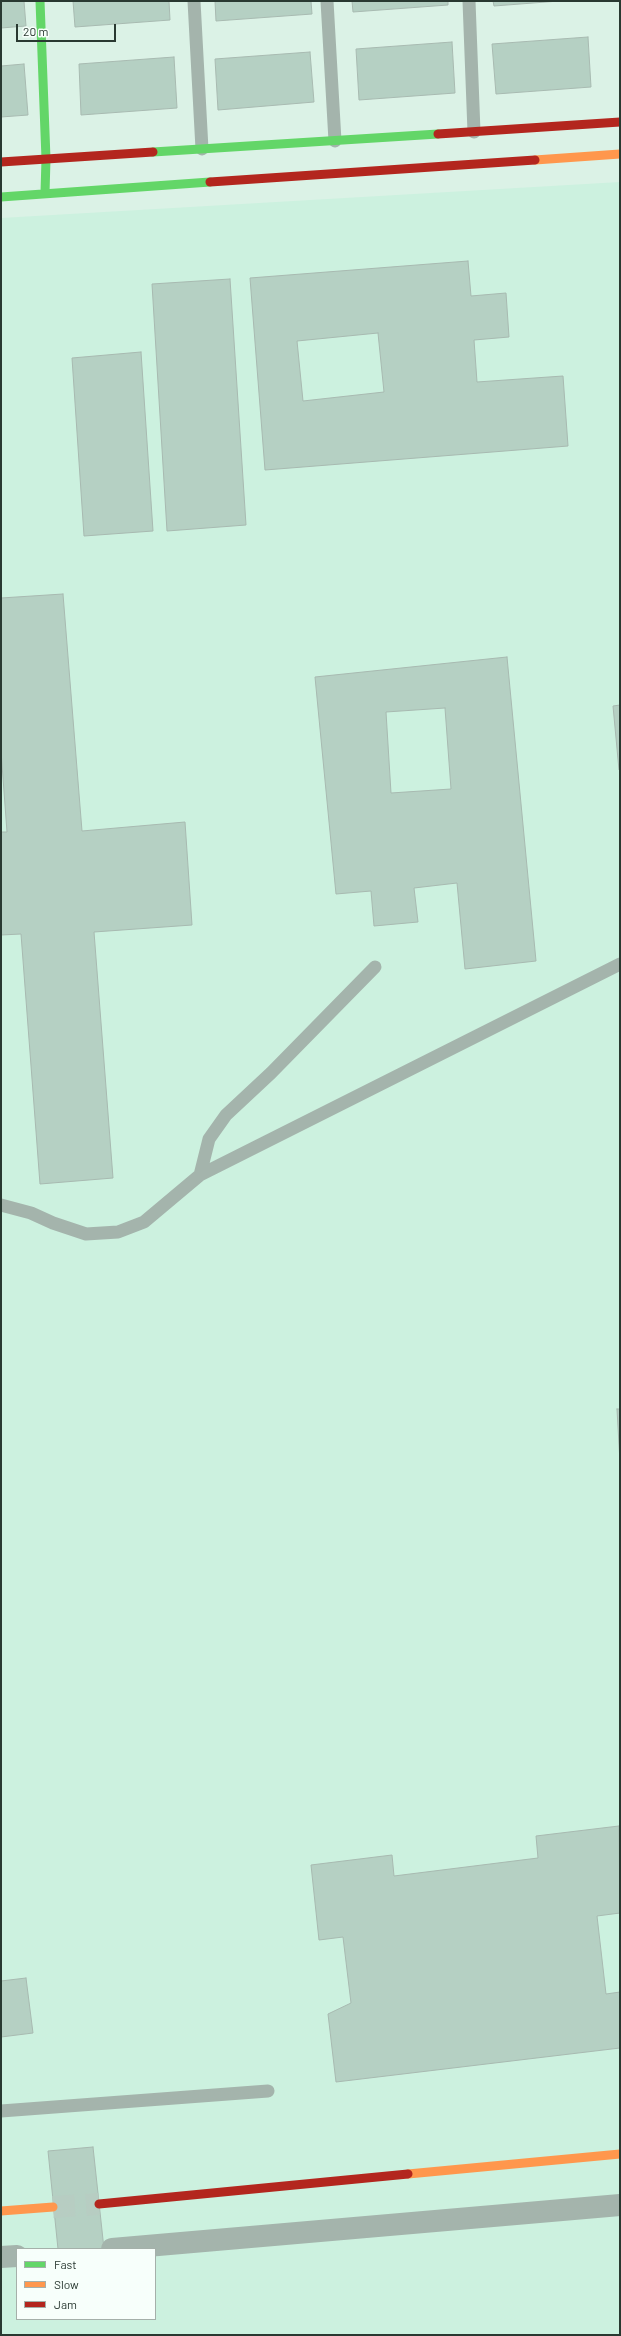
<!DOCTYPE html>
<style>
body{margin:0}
#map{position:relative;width:621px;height:2336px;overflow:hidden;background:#dbf2e6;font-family:Barlow,sans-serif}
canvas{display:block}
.frame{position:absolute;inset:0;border:2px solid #293931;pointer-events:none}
.legend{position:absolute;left:16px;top:2248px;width:140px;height:72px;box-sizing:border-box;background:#f7fffb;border:1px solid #a5b0aa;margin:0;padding:5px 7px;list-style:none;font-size:12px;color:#293931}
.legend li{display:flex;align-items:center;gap:8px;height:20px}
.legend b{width:20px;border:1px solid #a5b0aa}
.scale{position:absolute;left:16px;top:24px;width:100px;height:18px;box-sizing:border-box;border:2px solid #293931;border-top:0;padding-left:5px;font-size:12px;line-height:14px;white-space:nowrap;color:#293931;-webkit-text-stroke:3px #f7fffb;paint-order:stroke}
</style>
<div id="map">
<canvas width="621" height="2336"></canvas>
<div class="frame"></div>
<ul class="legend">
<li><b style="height:5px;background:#63d668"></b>Fast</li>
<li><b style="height:5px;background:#ff974d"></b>Slow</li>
<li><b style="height:5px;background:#b3261e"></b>Jam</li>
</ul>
<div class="scale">20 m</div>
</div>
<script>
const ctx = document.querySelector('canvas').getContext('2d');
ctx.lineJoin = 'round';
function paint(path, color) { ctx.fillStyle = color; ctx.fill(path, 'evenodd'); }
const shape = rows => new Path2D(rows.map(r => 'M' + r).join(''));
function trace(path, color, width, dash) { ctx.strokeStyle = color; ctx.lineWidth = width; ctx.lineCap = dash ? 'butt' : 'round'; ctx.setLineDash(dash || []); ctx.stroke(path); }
paint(shape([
 [620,182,620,2335,1,2335,1,218],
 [17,2249,155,2249,155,2319,17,2319]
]), '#ccf1df');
const building = shape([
 [1,1,24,1,26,26,1,28,1,1],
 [73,1,169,1,170,20,75,27,73,1],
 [215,1,311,1,312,14,216,21,215,1],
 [352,1,448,1,448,5,353,12,352,1],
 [493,1,559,1,494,6,493,1],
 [588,37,591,87,496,94,492,44,588,37],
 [452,42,455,93,359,100,356,49,452,42],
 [310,52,314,102,218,110,215,59,310,52],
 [174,57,177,108,81,115,79,64,174,57],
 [24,64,28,115,1,117,1,66,24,64],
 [468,261,471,296,506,293,509,337,474,340,477,382,563,376,568,446,265,470,250,278,468,261],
 [378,333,384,392,303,401,297,341,378,333],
 [230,279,246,525,167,531,152,284,230,279],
 [141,352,153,531,84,536,72,358,141,352],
 [63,594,82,831,185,822,192,925,94,932,113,1178,40,1184,21,934,1,935,1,832,7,832,1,751,1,598,63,594],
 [507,657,536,961,465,969,457,883,414,888,418,922,374,926,371,891,336,894,315,677,507,657],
 [445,708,451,789,391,793,386,712,445,708],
 [620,705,620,770,619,770,613,706,620,705],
 [617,1409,620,1409,620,1462,617,1409],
 [619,1826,620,1913,597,1916,606,1994,620,1992,620,2048,336,2082,328,2014,351,2003,343,1937,319,1940,311,1865,392,1855,394,1876,538,1858,536,1836,619,1826],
 [26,1978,33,2033,1,2037,1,1981,26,1978],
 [93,2147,104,2249,58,2249,48,2151,93,2147]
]);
paint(building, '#b5d0c3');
trace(building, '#a8bab1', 1);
trace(shape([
 [53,2207,99,2204]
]), '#b7cdc2', 22, [22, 11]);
trace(shape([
 [194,1,202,149],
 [327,1,335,141],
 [469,1,474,132],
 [200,1175,209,1139,226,1115,271,1073,375,967],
 [1,1205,31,1213,53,1223,86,1234,118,1232,144,1222,200,1175,620,964],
 [1,2111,268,2091]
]), '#a4b4ac', 13);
trace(shape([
 [112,2249,620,2205],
 [1,2257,17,2256]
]), '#a4b4ac', 22);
trace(shape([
 [40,1,46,159,45,193],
 [153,152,438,134],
 [1,197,210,182]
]), '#63d668', 9);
trace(shape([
 [535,160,620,154],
 [408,2174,620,2154],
 [1,2211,53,2207]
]), '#ff974d', 9);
trace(shape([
 [438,134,620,122],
 [1,162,153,152],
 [210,182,535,160],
 [99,2204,408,2174]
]), '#b3261e', 9);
</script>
